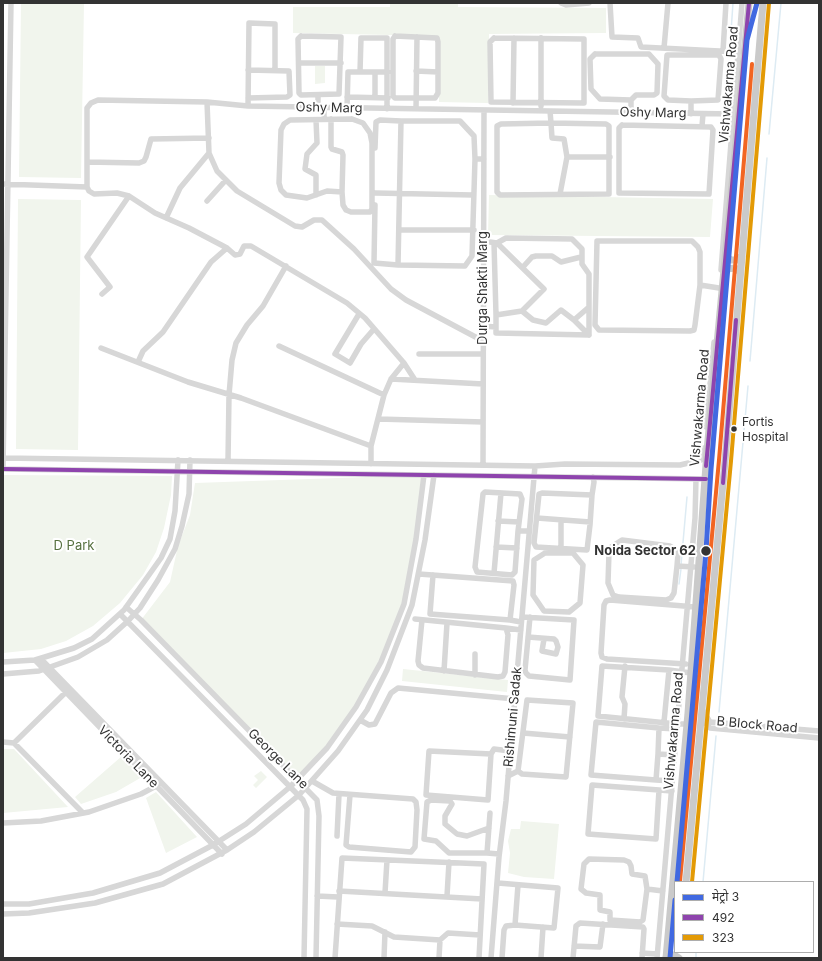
<!DOCTYPE html>
<meta charset="utf-8">
<style>
body{margin:0}
#map{position:relative;width:822px;height:961px;overflow:hidden;background:#fff;font-family:Inter,"Noto Sans Devanagari",sans-serif}
canvas{display:block}
.frame{position:absolute;inset:0;border:4px solid #333;pointer-events:none}
.legend{position:absolute;left:674px;top:881px;width:140px;height:72px;box-sizing:border-box;background:#fff;border:1px solid #adadad;margin:0;padding:5px 7px;list-style:none;font-size:12px;color:#333}
.legend li{display:flex;align-items:center;gap:8px;height:20px}
.legend b{width:20px;border:1px solid #adadad}
</style>
<div id="map">
<canvas width="822" height="961"></canvas>
<div class="frame"></div>
<ul class="legend">
<li><b style="height:5px;background:#4169e1"></b>मेट्रो 3</li>
<li><b style="height:5px;background:#8e44ad"></b>492</li>
<li><b style="height:5px;background:#e39a05"></b>323</li>
</ul>
</div>
<script>
const ctx = document.querySelector('canvas').getContext('2d');
ctx.lineJoin = 'round';
function paint(path, color) { ctx.fillStyle = color; ctx.fill(path, 'evenodd'); }
const shape = rows => new Path2D(rows.map(r => 'M' + r).join(''));
function trace(path, color, width, dash) { ctx.strokeStyle = color; ctx.lineWidth = width; ctx.lineCap = dash ? 'butt' : 'round'; ctx.setLineDash(dash || []); ctx.stroke(path); }
function label(font, color, halo, rows, align = 'center') {
  ctx.font = font + ' Inter,sans-serif'; ctx.lineWidth = 4; ctx.setLineDash([]); ctx.textBaseline = 'middle'; ctx.strokeStyle = halo; ctx.fillStyle = color; for (const [text, x, y, turn = 0] of rows) {
    ctx.save(); ctx.translate(x, y); ctx.rotate((+turn || 0) * Math.PI / 180); ctx.textAlign = isNaN(turn) ? turn : align; if (halo) ctx.strokeText(text, 0, 0); ctx.fillText(text, 0, 0); ctx.restore();
  }
}
paint(shape([
 [21,3,84,3,81,178,19,177],
 [390,3,458,3,458,7,606,8,606,33,489,34,488,103,439,102,439,36,293,33,293,7,390,7],
 [315,66,325,66,325,83,315,84],
 [489,195,713,199,710,237,488,235],
 [18,199,81,200,78,450,16,449],
 [3,475,172,476,171,495,164,528,156,552,143,575,120,603,93,626,66,641,41,649,3,653],
 [424,475,415,543,401,610,386,647,360,700,332,741,298,780,141,620,170,582,178,546,190,515,195,483],
 [403,669,508,680,507,692,402,681],
 [3,749,14,749,68,807,3,813],
 [122,756,142,777,116,792,81,804,75,797],
 [261,771,267,777,256,788,253,785,258,780,254,776],
 [156,792,197,837,166,853,146,798],
 [521,821,559,824,554,879,524,877,508,873,510,853,508,841,511,829,520,829]
]), '#f1f5ed');
trace(shape([
 [730,46,733,3],
 [769,134,781,3],
 [750,361,767,158],
 [681,565,687,497],
 [679,584,681,569],
 [719,712,748,386],
 [703,882,716,736],
 [696,958,696,952]
]), '#ddebf3', 1.5);
trace(shape([
 [561,3,566,5,589,3],
 [610,3,612,37,638,38,641,47,739,52],
 [301,36,341,37,339,94,301,95,299,93,298,39,301,36],
 [395,36,437,38,438,42,438,93,435,98,395,98,393,96,393,39,395,36],
 [494,38,584,39,584,103,491,102,490,42,494,38],
 [664,48,668,3],
 [723,51,726,3],
 [595,54,649,54,658,64,657,93,654,95,636,95,631,100,600,99,591,89,590,59,595,54],
 [299,63,341,63],
 [416,71,438,72],
 [360,72,361,38,387,38,387,109],
 [375,72,375,97],
 [347,97,388,98],
 [248,98,287,97,290,95,289,71,248,70],
 [207,102,209,153],
 [513,103,514,38],
 [248,106,249,23,275,24,275,70],
 [541,106,541,38],
 [318,107,318,95],
 [324,107,324,119],
 [347,108,348,72,388,72],
 [416,109,417,37],
 [550,111,551,123,606,124,609,126,609,194,607,194,500,195,497,192,497,126,501,124,551,123,552,138,564,139,567,157,560,194],
 [631,113,631,100],
 [691,114,691,101,668,100,664,96,667,55,719,55,721,59,718,100,691,101],
 [331,119,331,147,332,149,342,152,343,155,342,192],
 [352,119,363,123,370,133,372,143,372,209,370,212,351,212,346,210,343,205,342,192,327,191,307,198,286,195,281,190,279,183,281,130,284,124,290,120,352,119],
 [316,120,317,143,307,154,305,169,316,175,316,195],
 [622,125,711,127,713,130,709,194,619,193,619,128,622,125],
 [702,126,703,114],
 [375,148,376,122,380,120,401,121],
 [567,157,610,157],
 [475,159,472,256,465,266,398,265,401,121,460,121,474,136,475,159,484,159],
 [87,162,139,163,144,161,146,157,151,139,209,138],
 [3,184,87,187,87,108,91,103,98,100,207,102,248,106,732,114],
 [87,187,89,191,94,194,117,193,129,196,155,213,189,228,227,248,235,255,240,254,244,246,251,246,347,303,365,318,404,363,391,379,384,395,371,446],
 [375,193,473,195],
 [207,201,225,181],
 [375,205,374,263,398,265],
 [166,218,180,188,209,153,217,171,237,191,295,226,302,227,314,220,322,220,354,249,391,289,406,300,483,341],
 [399,230,474,230],
 [483,241,497,243,544,289,522,311,533,320,546,323,561,310,574,320,589,307,589,274,582,264,582,249,572,239,506,238,497,243],
 [494,243,496,315,522,311],
 [523,267,532,257,536,256,552,256,561,262,581,257],
 [721,270,742,3],
 [700,285,700,252,698,247,692,241,597,241,595,325,599,330,690,331,694,330,695,325,700,285,719,288],
 [102,294,110,287,87,257,129,196],
 [359,314,335,354,350,363,361,344,374,329],
 [496,315,496,333,589,335,589,307],
 [574,320,589,335],
 [483,326,496,327],
 [279,346,384,395],
 [101,348,188,382,241,398,371,446,371,464],
 [419,354,483,354],
 [138,362,143,351,163,332,211,262,227,248],
 [404,363,415,380],
 [391,379,483,384],
 [378,419,483,422],
 [706,427,714,342],
 [3,458,535,466,565,464,680,465,701,460,704,448],
 [228,461,229,395,232,360,236,343,247,325,263,306,286,266],
 [483,465,484,110],
 [3,469,706,479],
 [3,469,11,3],
 [592,495,542,493,539,494,534,543,536,547,587,550,590,525,592,495,594,482,593,477],
 [537,518,590,522],
 [498,521,519,522],
 [518,531,515,572,512,575,477,572,475,567,483,494,485,492,520,494,522,499,518,531,529,531],
 [496,547,517,548],
 [561,549,561,520],
 [545,553,573,553,583,565,580,603,569,612,544,611,533,595,534,560,545,553],
 [677,566,674,593,671,598,666,600,619,597,613,595,608,583,609,552,611,547,622,540,670,546,675,549,678,554,677,566,694,567],
 [494,573,501,493],
 [419,574,513,581,514,585,510,620,521,622],
 [433,575,430,614,510,620],
 [126,607,141,620,317,800,319,816,316,958],
 [120,614,303,800,307,809,304,958],
 [522,617,574,620,570,680,529,676,526,673,525,670,530,617],
 [415,619,506,628,508,635,505,672,503,676,498,677,423,668,419,665,418,661,422,620],
 [506,628,521,630],
 [528,637,554,639,556,641,558,647,556,654,542,651,544,639],
 [475,654,475,675],
 [41,659,227,850],
 [35,660,222,854],
 [3,662,35,660,74,648,92,639,124,610,161,558,170,539,175,511,178,460],
 [686,664,607,659,602,657,601,653,604,605,606,601,610,600,696,607],
 [669,670,691,673],
 [444,671,447,623],
 [3,674,39,671,78,657,107,640,128,621,140,608,158,580,175,549,182,526,189,494,190,460],
 [702,709,710,722,819,731],
 [624,719,625,704,622,697,625,666],
 [702,719,710,728,819,738],
 [360,720,369,725,375,724,391,693,398,688,515,699],
 [664,722,669,670,602,666,598,716,677,724,687,724],
 [659,728,677,729],
 [523,733,570,737],
 [3,742,14,743,83,813],
 [14,743,66,692],
 [491,754,488,800,426,795,429,751,491,754,494,749,510,751],
 [658,754,656,780,591,775,596,722,659,728,658,754,675,755],
 [508,776,518,771,527,700,573,703,566,777,522,774,518,771],
 [656,780,672,781],
 [312,781,333,793,413,799,416,802,417,810,415,847,411,852,349,847,346,845,350,795],
 [659,790,656,839,588,834,592,785,659,790,672,791],
 [490,813,487,853,499,854],
 [3,823,41,821,89,812,141,794,158,785],
 [337,836,339,794],
 [487,853,449,853,436,841,424,839,427,802,431,800,450,801,452,804,445,816,445,824,457,834,467,836,489,828],
 [498,883,558,888,554,928,515,925,518,885],
 [647,889,643,920,640,922,610,920,610,912,600,910,600,895,586,893,581,889,584,864,589,859,624,860,629,862,631,866,632,874,645,876,647,889,663,891],
 [339,891,482,899],
 [385,893,387,860],
 [317,896,338,897],
 [447,896,449,862],
 [3,904,29,904,93,893,160,873,213,845,246,824,291,786,327,748,356,707,381,662,404,604,416,539,424,475],
 [3,914,29,913,95,903,163,884,227,850,254,832,299,795,338,751,367,710,387,670,412,605,425,540,434,475],
 [337,924,372,926,394,937,440,940,448,933,480,935],
 [574,946,600,947,603,924],
 [642,953,657,954],
 [335,958,342,858,484,864,479,958],
 [384,958,385,932],
 [439,958,440,940],
 [491,958,499,857,506,801,535,466],
 [502,958,504,930,506,926,515,925],
 [541,958,543,927],
 [573,958,576,926,580,923,643,927,644,929,642,958],
 [657,958,695,518,696,479]
]), '#d7d7d7', 5.5);
trace(shape([
 [726,256,731,260,736,260,742,256],
 [725,271,727,269,735,268,740,272],
 [686,882,725,461,763,3],
 [666,957,674,955,679,958],
 [666,958,688,713,707,451,749,3]
]), '#cacaca', 7);
trace(shape([
 [706,466,749,3],
 [3,469,706,479],
 [723,483,736,320]
]), '#8e44ad', 4);
trace(shape([
 [692,882,731,461,769,3]
]), '#e39a05', 4);
trace(shape([
 [680,881,719,460,752,64]
]), '#f26522', 4);
trace(shape([
 [677,882,706,551,711,469,747,40,757,3],
 [670,958,675,900]
]), '#4169e1', 5);
for (const [x, y, r, color] of [
 [734,429,3.5,"#333"],
 [706,551,5.5,"#333"]
]) { const dot = new Path2D(); dot.arc(x, y, r, 0, 2 * Math.PI); ctx.fillStyle = color; ctx.fill(dot); trace(dot, '#fff', 1.5); }
label('12px', '#333', '#fff', [
 ["Fortis",742,422],
 ["Hospital",742,437]
], 'left');
label('13px', '#333', '#fff', [
 ["Vishwakarma Road",729,85,-85],
 ["Oshy Marg",329,108,1],
 ["Oshy Marg",653,113,1],
 ["Durga Shakti Marg",483,288,-90],
 ["Vishwakarma Road",700,408,-85],
 ["Rishimuni Sadak",513,717,-85],
 ["B Block Road",757,725,5],
 ["Vishwakarma Road",674,731,-85],
 ["Victoria Lane",128,757,46],
 ["George Lane",278,759,45]
]);
label('13px', '#56703f', '#fff', [
 ["D Park",74,546]
]);
label('bold 13px', '#333', '#fff', [
 ["Noida Sector 62",696,551]
], 'right');
</script>
